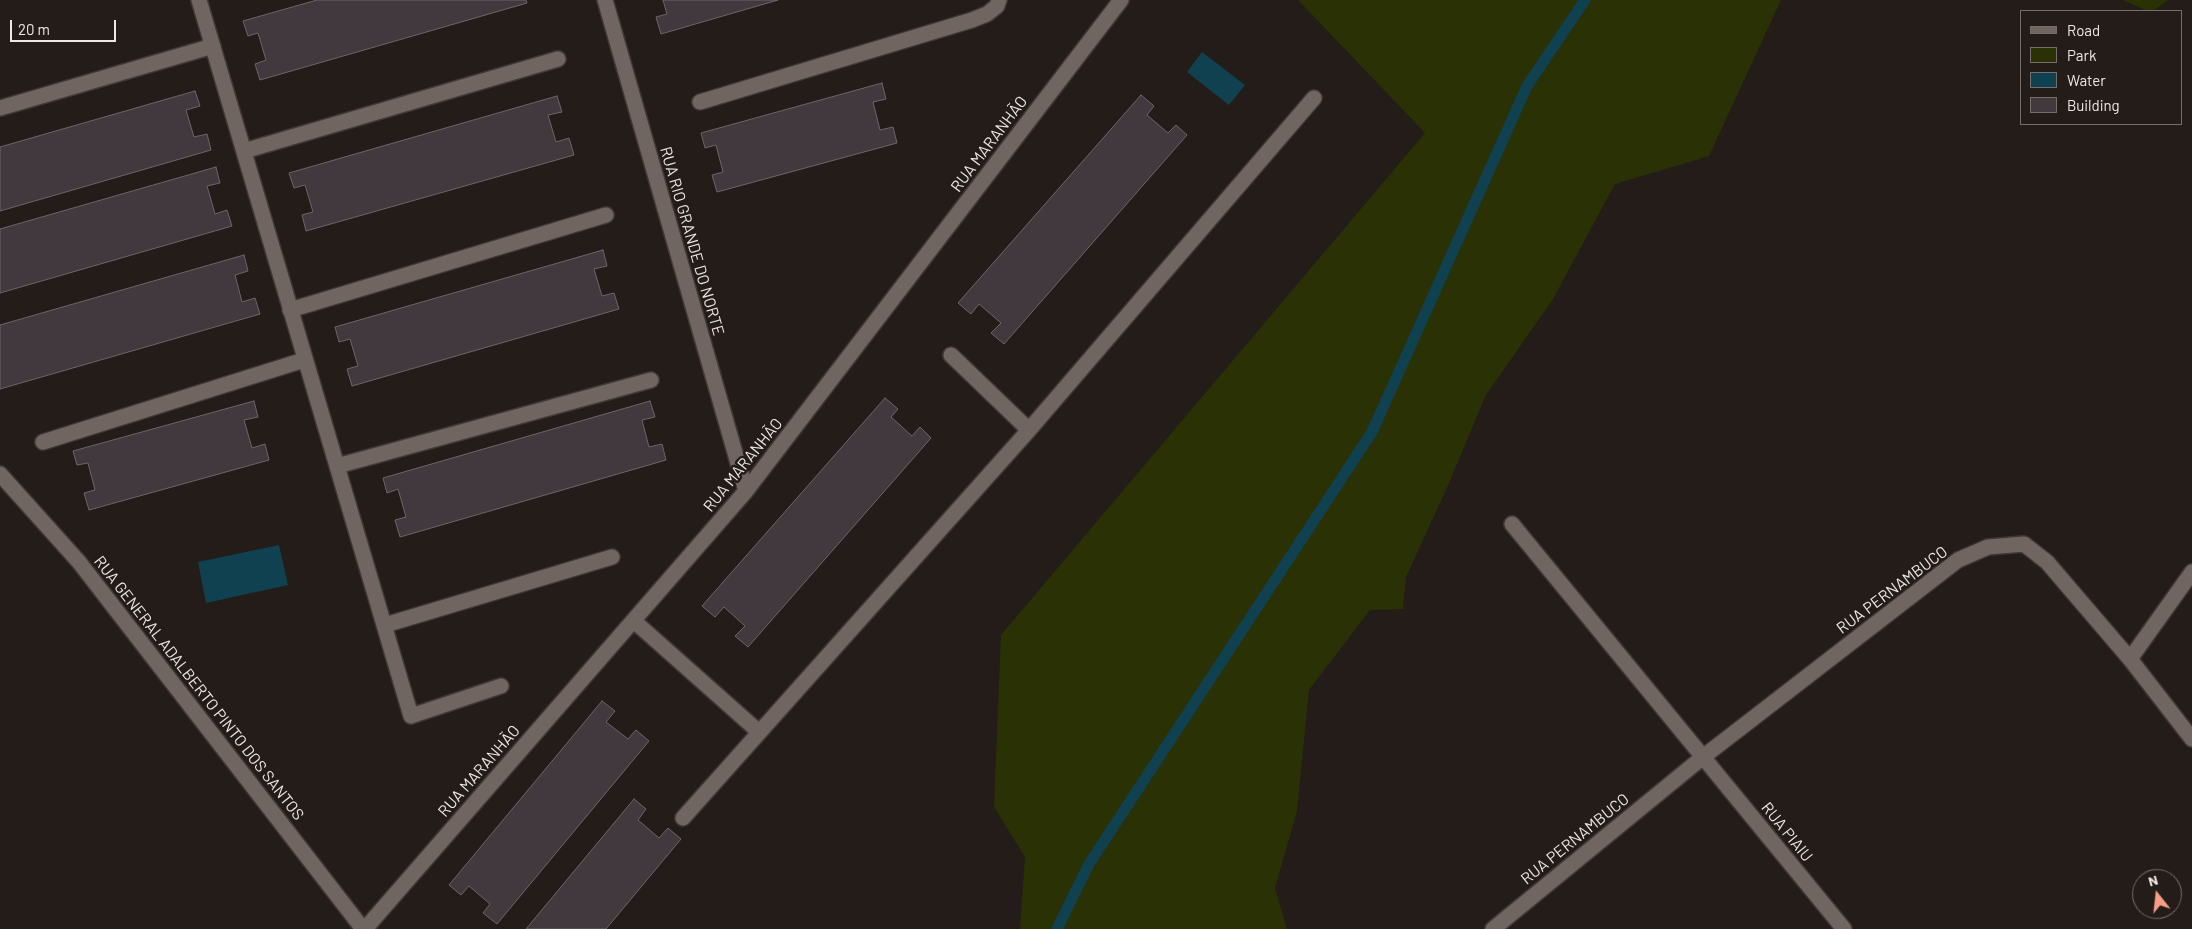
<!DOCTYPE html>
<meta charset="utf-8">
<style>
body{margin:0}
#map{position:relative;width:2192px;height:929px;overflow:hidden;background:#241c18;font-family:Barlow,sans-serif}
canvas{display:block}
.legend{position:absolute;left:2020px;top:10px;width:162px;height:115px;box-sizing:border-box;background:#241c18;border:1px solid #746d6a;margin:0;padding:6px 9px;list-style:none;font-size:15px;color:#ede7e5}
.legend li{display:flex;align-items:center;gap:10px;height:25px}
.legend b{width:25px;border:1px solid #746d6a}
.north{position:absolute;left:2132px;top:869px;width:50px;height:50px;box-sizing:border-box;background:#241c18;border:1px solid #746d6a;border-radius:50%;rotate:344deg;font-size:14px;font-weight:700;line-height:20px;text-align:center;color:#ede7e5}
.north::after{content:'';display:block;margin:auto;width:18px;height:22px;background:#f49e89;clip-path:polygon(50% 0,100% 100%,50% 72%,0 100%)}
.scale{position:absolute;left:10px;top:20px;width:106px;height:22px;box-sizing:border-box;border:2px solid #ede7e5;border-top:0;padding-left:6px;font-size:15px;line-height:18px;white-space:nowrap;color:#ede7e5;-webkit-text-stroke:4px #241c18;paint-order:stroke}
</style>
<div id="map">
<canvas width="2192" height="929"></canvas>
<ul class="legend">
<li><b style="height:6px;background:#706561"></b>Road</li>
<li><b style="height:14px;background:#2a3104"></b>Park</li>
<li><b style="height:14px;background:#104151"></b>Water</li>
<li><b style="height:14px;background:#41393e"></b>Building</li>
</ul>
<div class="north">N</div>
<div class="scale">20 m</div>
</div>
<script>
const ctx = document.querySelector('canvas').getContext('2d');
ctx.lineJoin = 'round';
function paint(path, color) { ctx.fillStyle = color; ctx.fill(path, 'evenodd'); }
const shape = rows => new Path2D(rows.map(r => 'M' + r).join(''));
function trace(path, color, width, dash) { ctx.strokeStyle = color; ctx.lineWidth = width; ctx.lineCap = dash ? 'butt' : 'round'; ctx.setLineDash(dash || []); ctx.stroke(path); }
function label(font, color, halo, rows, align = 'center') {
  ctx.font = font + ' Barlow,sans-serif'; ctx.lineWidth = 5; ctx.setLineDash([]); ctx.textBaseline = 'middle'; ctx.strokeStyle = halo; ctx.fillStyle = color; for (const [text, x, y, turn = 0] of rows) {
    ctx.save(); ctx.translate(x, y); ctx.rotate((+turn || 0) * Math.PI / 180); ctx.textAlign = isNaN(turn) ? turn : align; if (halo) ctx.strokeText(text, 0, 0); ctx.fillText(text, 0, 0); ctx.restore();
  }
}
paint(shape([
 [1298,0,1781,0,1709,156,1615,184,1553,299,1486,395,1446,490,1406,577,1403,609,1370,610,1309,690,1297,811,1275,888,1287,929,1020,929,1025,857,994,807,1001,635,1425,133],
 [2123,0,2168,0,2153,11,2147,11]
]), '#2a3104');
paint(shape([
 [1202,52,1245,85,1229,105,1187,72],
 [279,545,288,585,206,603,198,562]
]), '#104151');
trace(shape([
 [1057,929,1089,864,1372,432,1527,86,1585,0]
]), '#104151', 11);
const building = shape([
 [317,0,526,0,527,3,260,80,255,64,266,60,258,33,248,36,243,21,317,0],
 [663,0,778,0,661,34,656,17,667,14,663,0],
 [882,83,886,99,873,102,880,130,893,127,897,143,717,192,712,175,723,172,716,145,705,148,701,133,882,83],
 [195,91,200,106,186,110,194,137,207,134,211,150,0,211,0,147,195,91],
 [1141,95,1154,106,1147,115,1168,133,1176,125,1187,135,1004,344,991,333,1001,323,979,304,971,314,958,303,1141,95],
 [557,96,562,112,548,115,556,142,569,138,574,155,306,231,302,215,313,212,305,185,294,188,289,173,557,96],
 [216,167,220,183,207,186,215,214,227,210,232,226,0,293,0,229,216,167],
 [603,250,607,266,594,269,602,296,614,293,619,309,352,386,347,369,358,366,350,339,339,342,335,327,603,250],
 [244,255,248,271,235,275,242,302,255,298,260,314,0,389,0,325,244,255],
 [885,398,898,409,891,417,912,436,920,427,931,438,748,647,735,636,745,626,724,607,715,617,702,606,885,398],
 [254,401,258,417,244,420,252,448,265,444,269,460,89,510,84,493,95,490,88,463,77,465,73,451,254,401],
 [650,401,655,417,642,420,649,447,662,444,666,460,400,537,395,520,406,517,398,489,387,493,383,478,650,401],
 [602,701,615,711,606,722,628,739,636,730,649,741,497,924,483,913,490,904,469,886,461,895,449,885,602,701],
 [634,799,646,809,638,820,659,838,668,828,681,839,606,929,526,929,634,799]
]);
paint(building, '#41393e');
trace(building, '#6e656a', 1);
const minor = shape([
 [199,0,411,716,501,686],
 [605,0,746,491],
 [700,102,972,20,987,14,997,6,999,0],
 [0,108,213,46],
 [244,151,558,59],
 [290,310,606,215],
 [951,355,1029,430],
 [43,442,304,360],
 [337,466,651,380],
 [0,474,79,562,363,929],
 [1512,524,1844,929],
 [634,621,759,732],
 [385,625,612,557],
 [2130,659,2192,572],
 [683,818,1029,430,1314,98],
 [365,929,746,491,1121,0],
 [1493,929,1703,757,1958,560,1988,547,2024,544,2047,562,2130,659,2192,739]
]);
trace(minor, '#3e3836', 18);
trace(minor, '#706561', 15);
label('16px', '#ede7e5', '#241c18', [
 ["RUA MARANHÃO",989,144,-53],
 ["RUA RIO GRANDE DO NORTE",692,241,74],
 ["RUA MARANHÃO",743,465,-51],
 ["RUA PERNAMBUCO",1892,590,-37],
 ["RUA GENERAL ADALBERTO PINTO DOS SANTOS",199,688,52],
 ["RUA MARANHÃO",479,771,-49],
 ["RUA PIAIU",1787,832,51],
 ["RUA PERNAMBUCO",1575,839,-39]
]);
</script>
